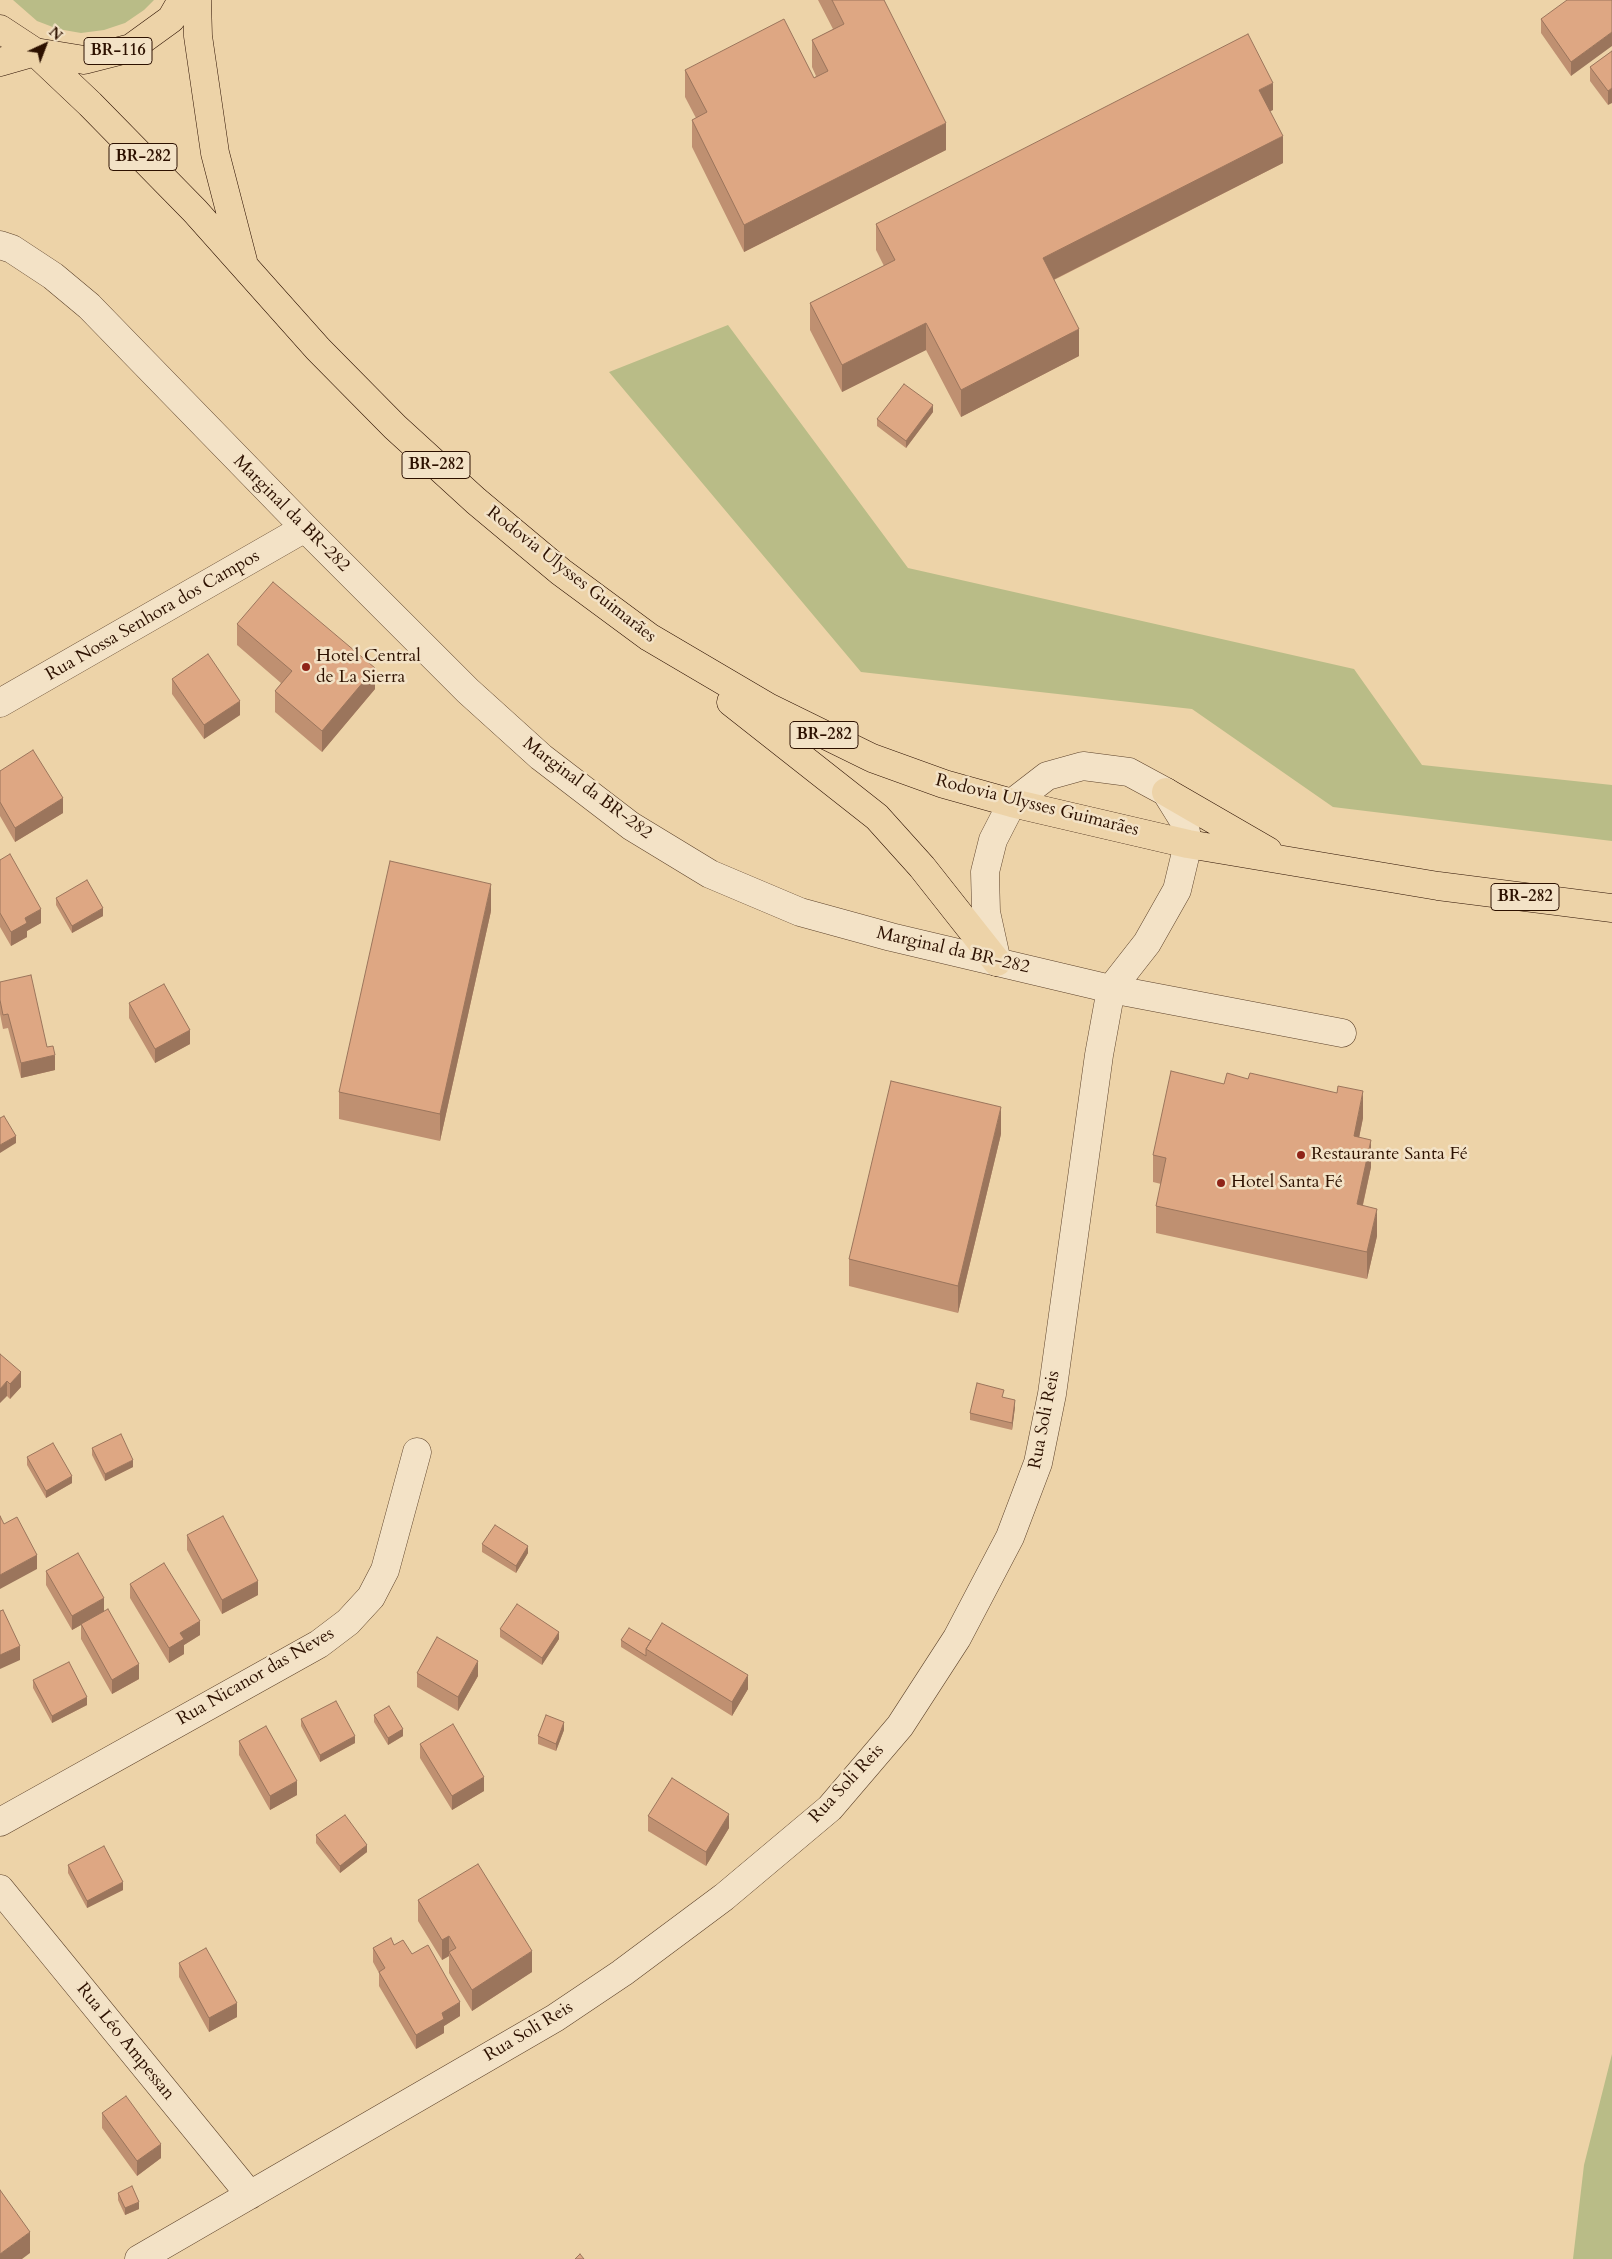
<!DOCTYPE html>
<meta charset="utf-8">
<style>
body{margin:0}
#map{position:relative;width:1612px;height:2259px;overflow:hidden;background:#edd3a8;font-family:Cardo,serif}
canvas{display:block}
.north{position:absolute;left:20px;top:20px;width:50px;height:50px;-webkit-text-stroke:4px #f3e2c6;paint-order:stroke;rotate:43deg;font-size:14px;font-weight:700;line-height:20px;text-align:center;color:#2d1100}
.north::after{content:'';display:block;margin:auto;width:18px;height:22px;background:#2d1100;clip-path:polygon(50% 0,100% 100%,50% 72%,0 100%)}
</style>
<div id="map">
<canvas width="1612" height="2259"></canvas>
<div class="north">N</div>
</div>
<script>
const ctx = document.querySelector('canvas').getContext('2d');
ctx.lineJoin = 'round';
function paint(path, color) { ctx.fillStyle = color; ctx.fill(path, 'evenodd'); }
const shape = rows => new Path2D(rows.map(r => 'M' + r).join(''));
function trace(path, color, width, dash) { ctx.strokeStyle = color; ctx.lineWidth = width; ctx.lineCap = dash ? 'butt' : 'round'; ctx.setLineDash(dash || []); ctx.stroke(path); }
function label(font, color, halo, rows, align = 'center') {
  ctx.font = font + ' Cardo,serif'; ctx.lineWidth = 5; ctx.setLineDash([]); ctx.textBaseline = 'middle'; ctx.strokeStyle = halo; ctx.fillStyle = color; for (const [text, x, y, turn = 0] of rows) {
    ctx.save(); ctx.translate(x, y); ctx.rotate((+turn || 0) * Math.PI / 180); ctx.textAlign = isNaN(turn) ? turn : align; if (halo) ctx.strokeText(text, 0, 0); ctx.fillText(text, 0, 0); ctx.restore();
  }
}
paint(shape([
 [13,0,154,0,144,10,125,23,104,30,81,33,58,29,37,21],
 [728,325,908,568,1354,669,1422,765,1612,785,1612,841,1333,807,1192,709,861,672,609,372],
 [1612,2054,1612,2259,1573,2259,1584,2165]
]), '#b9bc87');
const minor = shape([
 [0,245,12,249,53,276,89,306,305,528,468,691,541,757,631,826,710,874,800,912,891,937,1111,989,1342,1033],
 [0,703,305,528],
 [0,1822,319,1644,348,1622,371,1597,385,1570,417,1452],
 [0,1889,250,2195],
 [139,2259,555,2018,622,1973,724,1897,830,1808,900,1726,957,1638,1010,1537,1038,1463,1052,1394,1099,1055,1111,989,1147,943,1177,890,1188,844,1184,821,1166,792,1129,772,1083,766,1047,776,1012,803,993,840,985,872,986,912,997,962]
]);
const highway = shape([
 [197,0,198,36,215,153,243,261],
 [0,29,35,52,90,104,195,211,318,349,395,427,476,501,561,572,649,637,768,707,872,758,944,784,1012,803,1188,844,1438,886,1612,908],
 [0,62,35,52,84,60,131,48,171,19,182,0],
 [731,702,877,817,922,867,997,962],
 [1166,792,1268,851]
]);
trace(minor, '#5d422a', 29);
trace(highway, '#2d1100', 29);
trace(minor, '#f3e2c6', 28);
trace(highway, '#edd3a8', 28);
paint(shape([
 [818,0,884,0,946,150,744,252,692,147,692,120,696,118,685,97,685,70,814,78,816,76,812,67,812,40,833,29],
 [1612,0,1571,76,1541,33,1541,19],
 [1612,51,1608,105,1590,81,1590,67],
 [1273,110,1270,111,1283,163,1054,280,1079,356,961,417,926,350,842,392,810,330,810,303,884,266,876,250,876,224],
 [933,412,906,448,877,426,877,419],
 [237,624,375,689,322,752,275,712,275,691,281,683,237,645],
 [172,679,240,715,204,739,172,694],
 [0,771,63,813,15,842,0,816],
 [0,860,41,923,27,931,27,937,11,946,0,927],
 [56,898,103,916,72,933,56,905],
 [491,911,440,1141,339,1119,339,1092],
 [0,982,47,1047,55,1070,21,1078,8,1028,3,1029,0,1014],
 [129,1003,190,1044,155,1063,129,1018],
 [1224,1084,1363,1118,1359,1137,1371,1167,1363,1205,1377,1236,1367,1279,1156,1233,1156,1206,1161,1184,1153,1182,1153,1155],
 [1001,1134,958,1313,849,1286,849,1259],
 [0,1354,21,1387,10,1399,7,1396],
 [1015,1407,1012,1430,970,1420,970,1413],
 [92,1448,133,1467,105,1481,92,1455],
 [27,1457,72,1483,46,1498,27,1465],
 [187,1535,258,1595,222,1614,187,1550],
 [482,1544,528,1553,516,1573,482,1552],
 [46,1571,104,1612,139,1679,112,1694,81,1639,81,1625,72,1630,46,1585],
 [130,1584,200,1635,184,1645,184,1654,169,1663,130,1598],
 [500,1629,559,1639,542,1665,500,1637],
 [621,1640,651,1641,748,1689,732,1716,621,1647],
 [417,1673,478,1676,458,1711,417,1687],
 [33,1680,87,1705,52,1723,33,1688],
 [374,1715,403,1736,388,1745,374,1722],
 [301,1719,355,1743,320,1762,301,1726],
 [564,1730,556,1751,538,1744,538,1736],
 [239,1741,297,1795,270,1810,239,1755],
 [420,1744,484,1791,452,1810,420,1758],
 [648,1816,729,1828,706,1866,648,1831],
 [316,1835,367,1852,340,1873,316,1843],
 [68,1865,123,1890,87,1908,68,1873],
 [418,1900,532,1972,472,2011,449,1973,449,1956,442,1960,418,1921],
 [394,1945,412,1954,460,2016,444,2026,444,2033,416,2049,379,1986,379,1973,373,1962,373,1948],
 [179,1963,237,2017,209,2032,179,1977],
 [102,2113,161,2158,137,2176,102,2128],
 [118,2193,139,2209,125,2215,118,2200]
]), '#bf9071');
paint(shape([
 [1612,32,1612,46,1571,76,1571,62],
 [1273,83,1273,110,1259,117,1259,90],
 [1612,88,1612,103,1608,105,1608,91],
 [946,123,946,150,744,252,744,225],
 [1283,136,1283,163,1043,285,1043,258],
 [926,323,926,350,842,392,842,365],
 [1079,329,1079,356,961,417,961,390],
 [933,405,933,412,906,448,906,441],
 [375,668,375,689,322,752,322,731],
 [240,701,240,715,204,739,204,725],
 [63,798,63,813,15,842,15,828],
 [491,884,491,911,440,1141,440,1114],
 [103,908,103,916,72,933,72,926],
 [41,909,41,923,27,931,27,937,11,946,11,932,25,918],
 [190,1030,190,1044,155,1063,155,1049],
 [55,1055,55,1070,21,1078,21,1063],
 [1363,1091,1363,1118,1354,1163,1354,1136],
 [1001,1107,1001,1134,958,1313,958,1286],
 [16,1136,16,1143,0,1153,0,1145],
 [1371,1140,1371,1167,1357,1231,1357,1204],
 [1377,1209,1377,1236,1367,1279,1367,1252],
 [21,1372,21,1387,10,1399,10,1384],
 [7,1381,7,1396,0,1403,0,1389],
 [1015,1400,1015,1407,1012,1430,1012,1423],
 [133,1460,133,1467,105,1481,105,1474],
 [72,1476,72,1483,46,1498,46,1491],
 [528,1546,528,1553,516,1573,516,1566],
 [37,1555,37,1569,0,1589,0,1575],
 [258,1581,258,1595,222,1614,222,1600],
 [104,1598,104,1612,72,1630,72,1616],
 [200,1621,200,1635,184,1645,184,1654,169,1663,169,1648,180,1633],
 [559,1632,559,1639,542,1665,542,1658],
 [20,1646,20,1660,0,1669,0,1655],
 [478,1661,478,1676,458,1711,458,1697],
 [139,1664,139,1679,112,1694,112,1680],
 [748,1675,748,1689,732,1716,732,1702],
 [87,1697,87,1705,52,1723,52,1716],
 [564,1722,564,1730,556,1751,556,1744],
 [403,1729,403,1736,388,1745,388,1738],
 [355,1736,355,1743,320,1762,320,1755],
 [484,1777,484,1791,452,1810,452,1796],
 [297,1781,297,1795,270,1810,270,1796],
 [729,1814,729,1828,706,1866,706,1852],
 [367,1845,367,1852,340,1873,340,1866],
 [123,1882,123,1890,87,1908,87,1901],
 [449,1936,449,1956,442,1960,442,1940],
 [532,1951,532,1972,472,2011,472,1990],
 [460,2002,460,2016,444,2026,444,2033,416,2049,416,2035,442,2013],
 [237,2003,237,2017,209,2032,209,2018],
 [161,2144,161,2158,137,2176,137,2161],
 [139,2202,139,2209,125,2215,125,2208],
 [30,2232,30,2253,22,2259,0,2259,0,2254]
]), '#9b755c');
const building = shape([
 [832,0,884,0,946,123,744,225,692,120,707,112,685,70,784,19,814,78,828,71,812,40,844,24,832,0],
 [1567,0,1612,0,1612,32,1571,62,1541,19,1567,0],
 [1248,34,1273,83,1259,90,1283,136,1043,258,1079,329,961,390,926,323,842,365,810,303,895,260,876,224,1248,34],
 [1612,51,1612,88,1608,91,1590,67,1612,51],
 [904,384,933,405,906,441,877,419,904,384],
 [273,582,375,668,322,731,275,691,292,671,237,624,273,582],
 [208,654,240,701,204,725,172,679,208,654],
 [33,750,63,798,15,828,0,802,0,771,33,750],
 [10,854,41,909,25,918,27,923,11,932,0,913,0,860,10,854],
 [390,861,491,884,440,1114,339,1092,390,861],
 [87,880,103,908,72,926,56,898,87,880],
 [31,975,47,1047,53,1046,55,1055,21,1063,8,1014,3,1015,0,1000,0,982,31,975],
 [164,984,190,1030,155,1049,129,1003,164,984],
 [1171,1071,1224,1084,1227,1073,1248,1079,1250,1073,1337,1093,1338,1086,1363,1091,1354,1136,1371,1140,1357,1204,1377,1209,1367,1252,1156,1206,1166,1158,1153,1155,1171,1071],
 [891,1081,1001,1107,958,1286,849,1259,891,1081],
 [4,1116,16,1136,0,1145,0,1118,4,1116],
 [0,1354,21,1372,10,1384,7,1381,0,1389,0,1354],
 [977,1383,1004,1390,1002,1397,1015,1400,1012,1423,970,1413,977,1383],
 [121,1434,133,1460,105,1474,92,1448,121,1434],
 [53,1443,72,1476,46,1491,27,1457,53,1443],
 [0,1516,4,1524,17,1517,37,1555,0,1575,0,1516],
 [223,1516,258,1581,222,1600,187,1535,223,1516],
 [495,1525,528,1546,516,1566,482,1544,495,1525],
 [78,1553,104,1598,72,1616,46,1571,78,1553],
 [164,1563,200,1621,180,1633,184,1639,169,1648,130,1584,164,1563],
 [517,1604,559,1632,542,1658,500,1629,517,1604],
 [108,1609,139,1664,112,1680,81,1624,108,1609],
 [3,1610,20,1646,0,1655,0,1611,3,1610],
 [662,1623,748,1675,732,1702,646,1649,662,1623],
 [629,1628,651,1641,646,1649,646,1656,621,1640,629,1628],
 [437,1637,478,1661,458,1697,417,1673,437,1637],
 [69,1662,87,1697,52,1716,33,1680,69,1662],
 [336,1701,355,1736,320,1755,301,1719,336,1701],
 [389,1706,403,1729,388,1738,374,1715,389,1706],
 [546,1715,564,1722,556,1744,538,1736,546,1715],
 [453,1724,484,1777,452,1796,420,1744,453,1724],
 [266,1726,297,1781,270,1796,239,1741,266,1726],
 [672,1778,729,1814,706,1852,648,1816,672,1778],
 [345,1815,367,1845,340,1866,316,1835,345,1815],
 [104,1846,123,1882,87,1901,68,1865,104,1846],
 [478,1864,532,1951,472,1990,449,1952,456,1948,449,1936,442,1940,418,1900,478,1864],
 [391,1938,394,1945,403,1940,412,1954,428,1945,460,2002,442,2013,444,2019,416,2035,379,1972,385,1968,373,1948,391,1938],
 [206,1948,237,2003,209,2018,179,1963,206,1948],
 [126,2096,161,2144,137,2161,102,2113,126,2096],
 [132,2186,139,2202,125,2208,118,2193,132,2186],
 [0,2190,30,2232,0,2254,0,2190],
 [580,2254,584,2259,575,2259,580,2254]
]);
paint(building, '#dea783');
trace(building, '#9b755c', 1);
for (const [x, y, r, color] of [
 [306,667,5,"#8f2418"],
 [1301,1155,5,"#8f2418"],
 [1221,1183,5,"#8f2418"]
]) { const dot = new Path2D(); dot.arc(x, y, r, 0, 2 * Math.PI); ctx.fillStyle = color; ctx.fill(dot); trace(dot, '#f3e2c6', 2); }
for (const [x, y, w] of [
 [118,51,68],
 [143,157,68],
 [436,465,68],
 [824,735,68],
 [1525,897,68]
]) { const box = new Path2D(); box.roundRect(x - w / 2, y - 13.5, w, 27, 4); ctx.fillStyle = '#f3e2c6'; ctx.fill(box); trace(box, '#2d1100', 1); }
label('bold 16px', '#2d1100', null, [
 ["BR-116",118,51],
 ["BR-282",143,157],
 ["BR-282",436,465],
 ["BR-282",824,735],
 ["BR-282",1525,897]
]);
label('18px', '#2d1100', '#f3e2c6', [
 ["Marginal da BR-282",291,514,45],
 ["Rodovia Ulysses Guimarães",571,575,38],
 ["Rua Nossa Senhora dos Campos",153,616,-30],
 ["Marginal da BR-282",587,789,37],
 ["Rodovia Ulysses Guimarães",1037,806,14],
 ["Marginal da BR-282",953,951,13],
 ["Rua Soli Reis",1045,1420,-79],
 ["Rua Nicanor das Neves",256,1677,-30],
 ["Rua Soli Reis",847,1784,-47],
 ["Rua Soli Reis",529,2032,-31],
 ["Rua Léo Ampessan",125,2042,51]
]);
label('18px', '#2d1100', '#f3e2c6', [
 ["Hotel Central",316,657],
 ["de La Sierra",316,678],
 ["Restaurante Santa Fé",1311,1155],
 ["Hotel Santa Fé",1231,1183]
], 'left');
</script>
